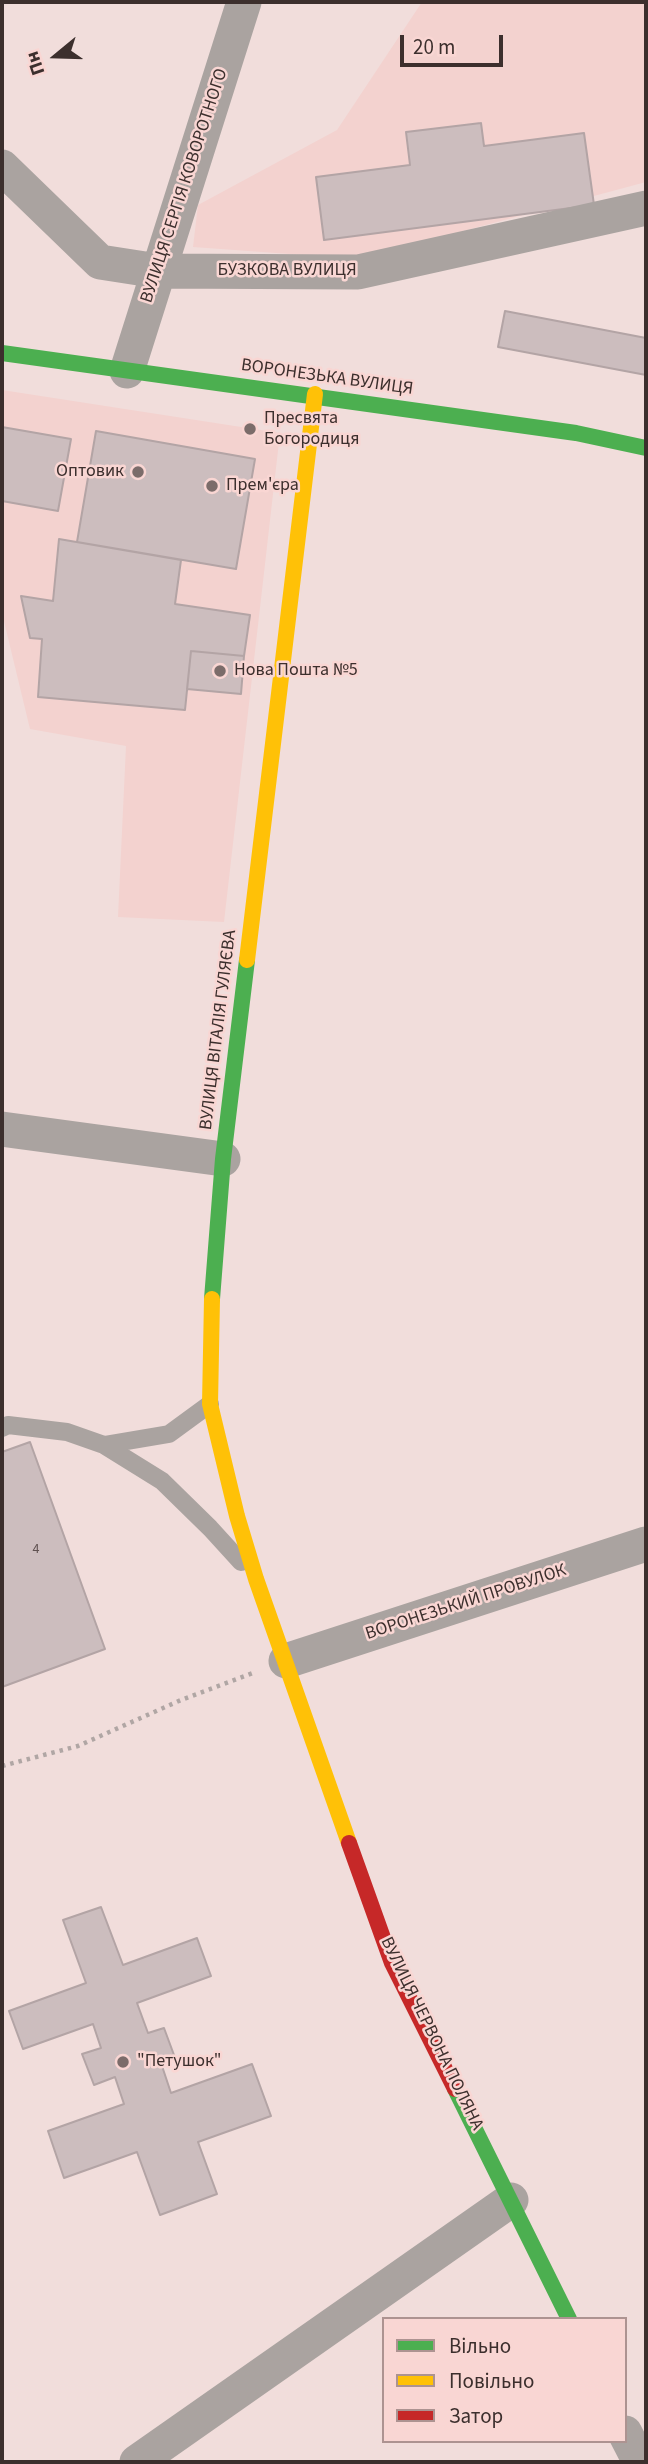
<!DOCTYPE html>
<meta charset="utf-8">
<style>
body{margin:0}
#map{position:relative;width:648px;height:2464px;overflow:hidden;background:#f1dddb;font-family:"Source Sans 3",sans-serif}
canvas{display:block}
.frame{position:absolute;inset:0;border:4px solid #3c2f2d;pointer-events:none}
.legend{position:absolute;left:382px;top:2317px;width:245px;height:126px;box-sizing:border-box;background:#f9d6d3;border:2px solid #ad9391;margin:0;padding:9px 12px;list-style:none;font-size:21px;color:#3c2f2d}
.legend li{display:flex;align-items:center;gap:14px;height:35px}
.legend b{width:35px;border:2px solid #ad9391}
.north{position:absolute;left:21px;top:21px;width:70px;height:70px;-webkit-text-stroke:5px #f9d6d3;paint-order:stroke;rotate:251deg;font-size:19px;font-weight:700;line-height:28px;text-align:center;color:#3c2f2d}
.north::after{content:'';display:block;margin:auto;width:24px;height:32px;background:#3c2f2d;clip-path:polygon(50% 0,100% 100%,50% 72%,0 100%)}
.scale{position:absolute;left:400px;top:35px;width:103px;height:32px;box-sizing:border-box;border:4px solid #3c2f2d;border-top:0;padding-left:9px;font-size:21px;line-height:24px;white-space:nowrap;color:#3c2f2d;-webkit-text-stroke:5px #f9d6d3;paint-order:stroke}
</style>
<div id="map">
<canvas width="648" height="2464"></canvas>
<div class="frame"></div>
<ul class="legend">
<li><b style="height:9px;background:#4caf50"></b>Вільно</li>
<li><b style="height:9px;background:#ffc107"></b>Повільно</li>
<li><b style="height:9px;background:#c62828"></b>Затор</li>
</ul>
<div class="north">Пн</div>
<div class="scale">20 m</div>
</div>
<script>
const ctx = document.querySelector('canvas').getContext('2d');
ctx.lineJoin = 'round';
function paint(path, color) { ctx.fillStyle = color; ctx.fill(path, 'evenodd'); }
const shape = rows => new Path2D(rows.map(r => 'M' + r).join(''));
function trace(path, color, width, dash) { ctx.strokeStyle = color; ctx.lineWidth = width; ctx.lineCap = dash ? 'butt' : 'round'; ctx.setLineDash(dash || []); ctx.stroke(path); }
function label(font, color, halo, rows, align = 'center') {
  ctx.font = font + ' "Source Sans 3",sans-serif'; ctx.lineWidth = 5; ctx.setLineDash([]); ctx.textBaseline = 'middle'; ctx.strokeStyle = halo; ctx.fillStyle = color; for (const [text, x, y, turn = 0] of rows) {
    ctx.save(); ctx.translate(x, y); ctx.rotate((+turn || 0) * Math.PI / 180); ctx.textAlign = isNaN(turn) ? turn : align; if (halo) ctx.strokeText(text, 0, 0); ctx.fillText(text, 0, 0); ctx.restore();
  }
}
paint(shape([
 [422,2,646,2,646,182,359,259,193,247,198,205,337,130],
 [2,390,280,433,224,922,118,917,126,746,30,729,2,613]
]), '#f3d2cf');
const building = shape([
 [481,123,484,146,584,133,594,205,324,240,316,177,410,165,406,132,481,123],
 [505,311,646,338,646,375,498,347,505,311],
 [2,427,71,439,58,511,2,501,2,427],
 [96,431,255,459,236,569,77,542,96,431],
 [59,539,181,560,175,604,250,615,244,656,191,651,185,710,38,697,42,639,30,638,21,596,53,601,59,539],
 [191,651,244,656,241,694,187,689,191,651],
 [30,1442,105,1649,2,1687,2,1452,30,1442],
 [101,1907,123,1965,197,1938,211,1976,137,2003,148,2033,164,2028,174,2055,160,2060,171,2093,252,2064,271,2116,198,2142,217,2194,160,2215,137,2152,64,2178,48,2131,124,2104,115,2077,94,2085,82,2054,101,2048,93,2024,23,2049,9,2011,86,1983,63,1920,101,1907]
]);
paint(building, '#ccbdbe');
trace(building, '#b3a4a5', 2);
trace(shape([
 [2,1766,78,1746,181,1700,253,1673]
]), '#b0a6a4', 4.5, [3.5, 5]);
trace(shape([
 [2,1428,8,1425,67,1432,104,1445,169,1434,210,1404],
 [104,1445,162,1481,210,1528,241,1562]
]), '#aaa3a0', 18);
trace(shape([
 [2,167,100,262,158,271,358,272,646,208],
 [127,371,244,2],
 [2,1129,223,1159],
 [286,1661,646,1544],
 [625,2433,640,2462],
 [137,2462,511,2200]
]), '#aaa3a0', 35);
trace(shape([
 [2,353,576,433,646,448],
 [212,1299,223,1159,247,960],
 [455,2089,569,2319]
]), '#4caf50', 16);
trace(shape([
 [247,960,315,394],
 [212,1299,210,1404,237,1516,256,1579,349,1843]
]), '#ffc107', 16);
trace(shape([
 [349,1843,392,1963,455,2089]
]), '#c62828', 16);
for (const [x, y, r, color] of [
 [250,429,7,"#7b6c6a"],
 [138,472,7,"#7b6c6a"],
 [212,486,7,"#7b6c6a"],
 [220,671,7,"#7b6c6a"],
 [123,2062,7,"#7b6c6a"]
]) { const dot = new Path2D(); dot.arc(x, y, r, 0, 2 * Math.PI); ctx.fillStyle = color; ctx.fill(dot); trace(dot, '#f9d6d3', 2.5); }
label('14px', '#605251', null, [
 ["4",36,1550]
]);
label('18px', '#3c2f2d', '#f9d6d3', [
 ["ВУЛИЦЯ СЕРГІЯ КОВОРОТНОГО",185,186,-72],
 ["БУЗКОВА ВУЛИЦЯ",287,271],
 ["ВОРОНЕЗЬКА ВУЛИЦЯ",327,378,8],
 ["ВУЛИЦЯ ВІТАЛІЯ ГУЛЯЄВА",219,1030,-83],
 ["ВОРОНЕЗЬКИЙ ПРОВУЛОК",466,1603,-18],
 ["ВУЛИЦЯ ЧЕРВОНА ПОЛЯНА",431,2034,64]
]);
label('18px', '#3c2f2d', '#f9d6d3', [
 ["Пресвята",264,419],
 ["Богородиця",264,440],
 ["Оптовик",124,472,"right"],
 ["Прем'єра",226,486],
 ["Нова Пошта №5",234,671],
 ["\"Петушок\"",137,2062]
], 'left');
</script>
